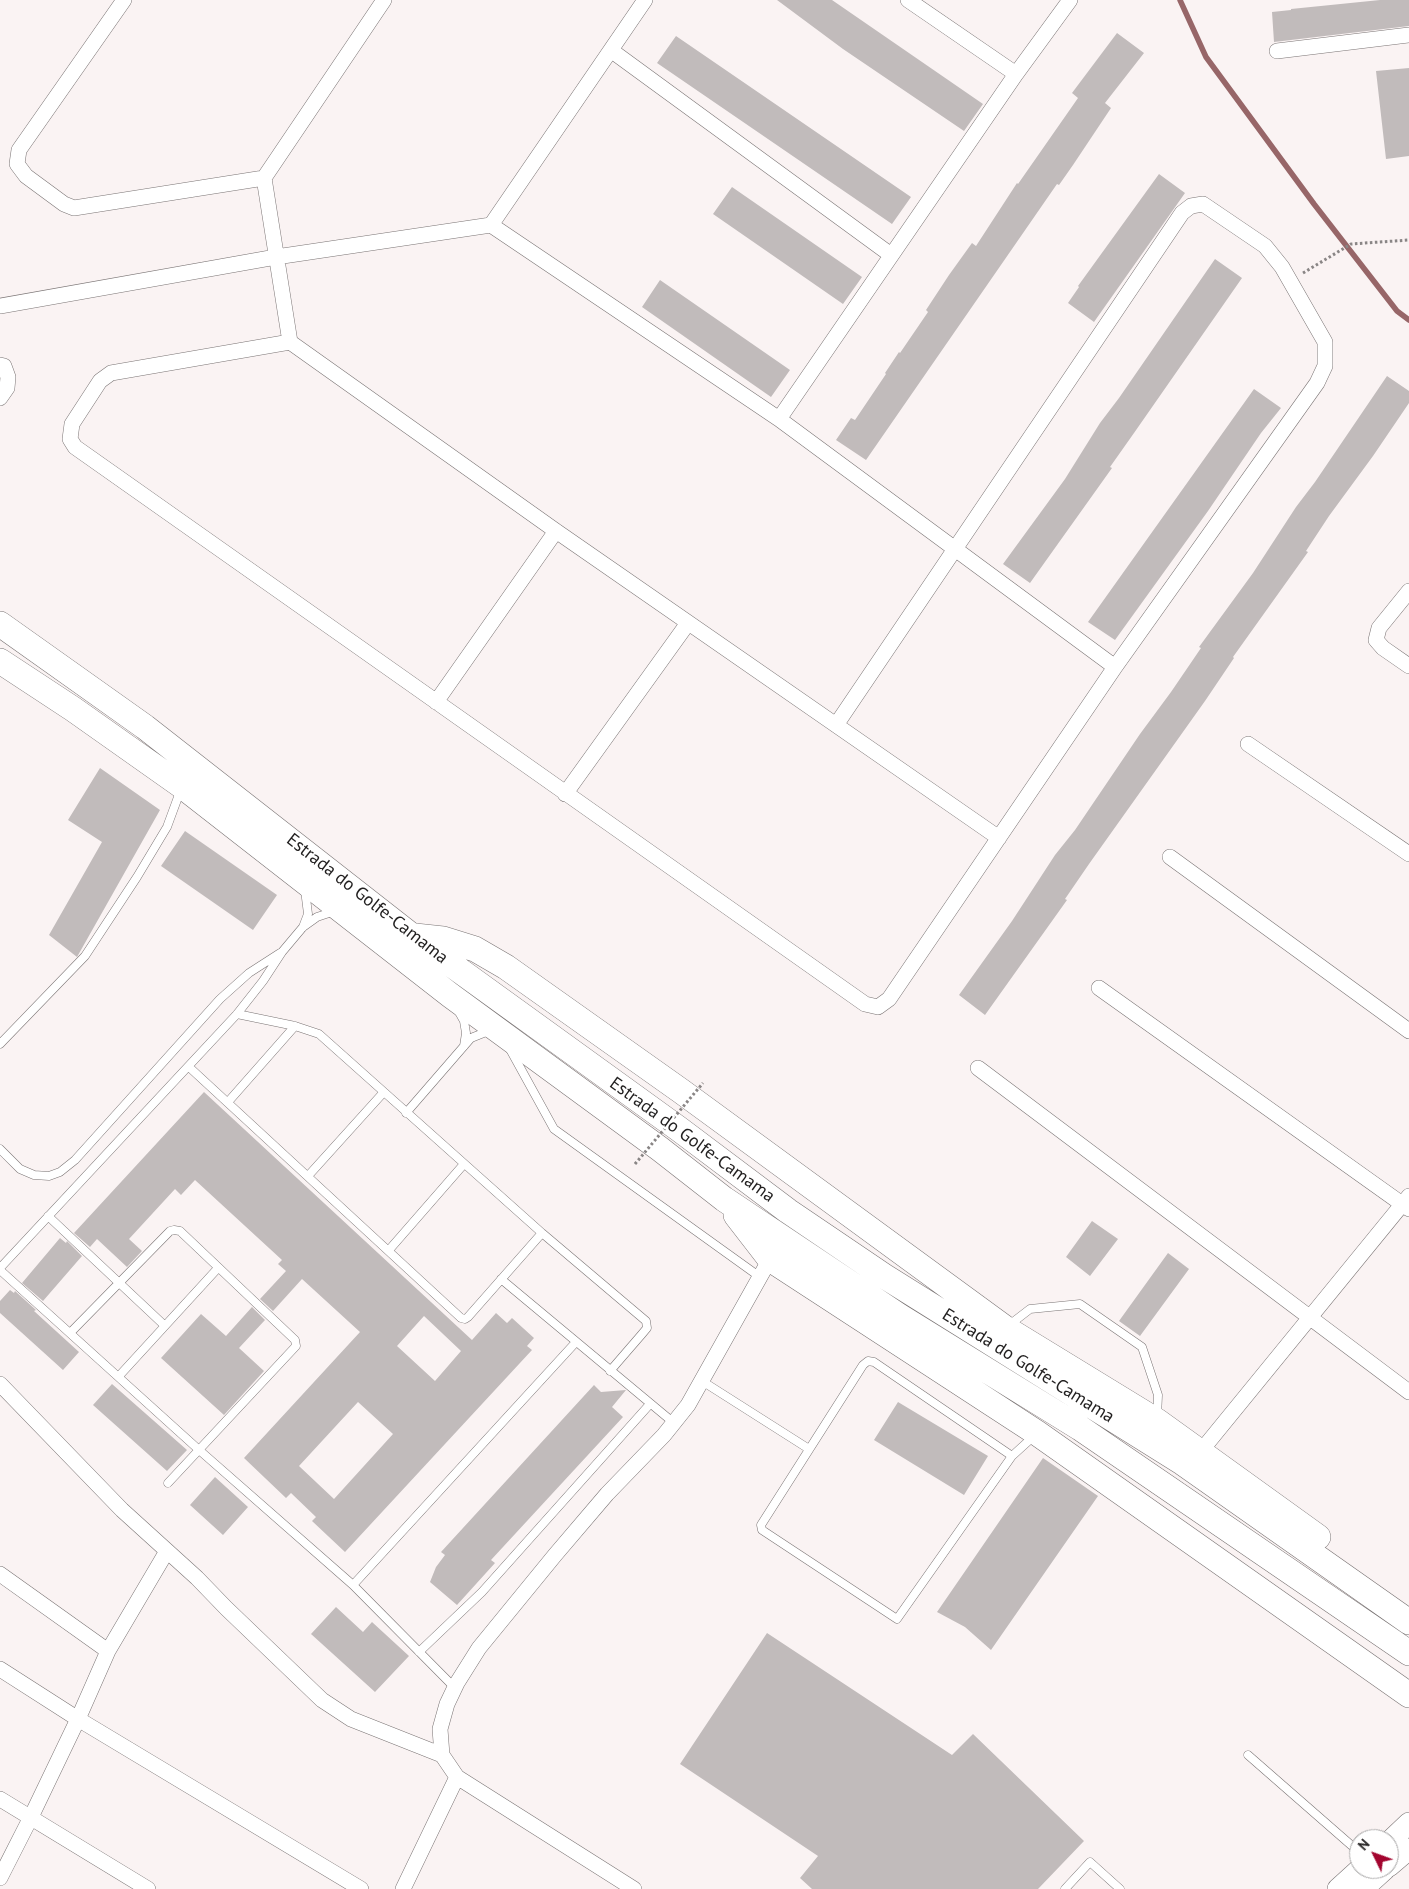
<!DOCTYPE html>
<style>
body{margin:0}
#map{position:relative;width:1409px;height:1889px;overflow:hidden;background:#faf3f3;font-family:"PT Sans",sans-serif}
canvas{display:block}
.north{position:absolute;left:1349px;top:1829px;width:50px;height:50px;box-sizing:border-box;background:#fff;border:1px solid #a6a5a5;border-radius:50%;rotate:312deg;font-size:14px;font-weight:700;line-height:20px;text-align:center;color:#211f1f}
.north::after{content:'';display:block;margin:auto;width:18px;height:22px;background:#a3052f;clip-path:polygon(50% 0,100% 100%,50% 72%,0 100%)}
</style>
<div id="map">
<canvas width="1409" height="1889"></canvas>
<div class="north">N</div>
</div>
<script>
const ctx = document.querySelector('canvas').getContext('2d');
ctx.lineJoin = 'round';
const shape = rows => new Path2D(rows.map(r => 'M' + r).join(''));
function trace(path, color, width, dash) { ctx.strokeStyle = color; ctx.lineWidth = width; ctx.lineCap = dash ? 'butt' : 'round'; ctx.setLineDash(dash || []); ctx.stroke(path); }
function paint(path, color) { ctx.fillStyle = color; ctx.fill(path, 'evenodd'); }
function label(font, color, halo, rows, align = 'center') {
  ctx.font = font + ' "PT Sans",sans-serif'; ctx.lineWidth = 4.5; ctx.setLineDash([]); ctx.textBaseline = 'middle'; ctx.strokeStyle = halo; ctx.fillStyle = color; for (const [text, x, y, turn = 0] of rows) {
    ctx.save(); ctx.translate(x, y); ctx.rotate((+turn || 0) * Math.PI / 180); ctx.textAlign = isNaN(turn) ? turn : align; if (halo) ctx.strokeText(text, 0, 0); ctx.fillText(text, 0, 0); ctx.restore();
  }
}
trace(shape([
 [1180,0,1206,57,1314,204,1397,311,1409,320]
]), '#976668', 5.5);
paint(shape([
 [777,0,832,0,983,104,964,131,843,49],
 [1380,0,1409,0,1409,26,1274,42,1272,12,1291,10,1291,9],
 [1117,33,1144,53,1105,103,1111,108,1073,165,1059,185,1057,184,866,460,836,440,851,418,855,420,886,374,885,373,899,352,900,353,928,312,926,310,949,275,972,243,976,246,1017,183,1018,184,1078,98,1072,93],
 [676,36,911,197,892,224,657,63],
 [1409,68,1409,156,1386,159,1376,71],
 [1159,174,1185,193,1094,322,1068,303,1079,287,1078,286],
 [732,187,862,277,843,304,713,214],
 [1215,259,1242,278,1134,433,1110,467,1112,468,1030,583,1003,564,1065,479,1100,423,1119,398],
 [660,280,790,370,771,397,642,307],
 [1387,376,1409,391,1409,403,1373,456,1329,516,1306,551,1308,552,1233,657,1234,658,1205,701,1089,864,1065,899,1067,900,985,1015,959,995,1012,921,1055,855,1075,830,1140,734,1171,692,1201,648,1199,647,1253,573,1296,507,1315,482],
 [1254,389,1281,408,1261,433,1208,511,1115,640,1088,622],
 [100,768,160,810,77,957,49,935,102,842,68,820],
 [185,831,277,895,253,930,161,866],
 [204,1092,472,1340,496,1313,507,1323,512,1318,534,1338,527,1346,532,1350,345,1552,312,1521,316,1517,291,1493,286,1498,244,1458,360,1332,302,1279,273,1311,260,1299,286,1271,278,1264,282,1260,195,1180,181,1195,175,1189,129,1239,142,1251,127,1267,97,1239,90,1247,74,1233],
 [424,1316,461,1351,435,1381,397,1346],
 [358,1402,393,1434,334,1499,299,1466],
 [1092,1221,1118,1239,1090,1276,1066,1257],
 [60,1238,66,1243,67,1241,82,1256,43,1301,22,1283],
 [1168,1253,1189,1269,1140,1336,1119,1321],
 [10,1290,14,1293,15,1291,36,1310,34,1311,79,1352,63,1370,0,1313,0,1301],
 [252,1307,265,1320,239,1348,264,1371,224,1415,161,1358,201,1314,226,1336],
 [112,1384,187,1450,167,1471,93,1405],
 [594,1385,601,1392,626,1390,612,1407,623,1417,491,1560,495,1563,457,1605,430,1582,436,1567,445,1555,441,1552],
 [898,1402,988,1456,964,1495,874,1440],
 [1043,1458,1098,1496,991,1650,965,1627,937,1612],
 [215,1477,248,1507,223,1535,190,1505],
 [336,1607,363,1632,372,1622,409,1656,375,1692,311,1634],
 [767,1633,952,1755,973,1734,1084,1841,1038,1889,812,1889,800,1878,818,1856,680,1764]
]), '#c1bbbb');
const service = shape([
 [303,927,308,914,305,890],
 [459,1012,464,1021,466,1033,464,1046],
 [237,1014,295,1026,319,1034,542,1233,646,1321,647,1328,642,1334,610,1371],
 [0,1044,85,956,137,877,167,827,181,789],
 [511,1051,554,1129,760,1277],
 [189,1067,461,1318,465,1319,468,1317,542,1233],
 [228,1102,295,1026],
 [406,1113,471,1038,491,1030],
 [0,1149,20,1169,34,1175,49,1176,60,1172,75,1160,220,999,249,973,280,953],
 [308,1176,383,1093],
 [48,1216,164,1325],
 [389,1250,464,1164],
 [0,1268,237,1014,263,981,282,952,303,927,317,917,335,911],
 [0,1270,198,1449,353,1585,576,1342],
 [501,1279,674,1423],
 [1008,1326,1030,1309,1080,1304,1142,1347,1158,1395,1157,1417],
 [70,1333,170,1231,174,1230,180,1231,295,1340,296,1346,168,1483],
 [119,1376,218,1268],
 [702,1381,809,1449],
 [1012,1456,874,1362,868,1361,863,1365,761,1525,762,1530,897,1619,1012,1456,1034,1436],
 [353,1585,455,1688],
 [419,1652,482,1592,650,1404],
 [1248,1755,1359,1852],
 [1065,1889,1090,1862,1120,1889]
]);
const minor = shape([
 [124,0,19,150,17,164,26,176,64,204,74,208,264,178,384,0],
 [908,0,1016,74],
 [612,51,891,255],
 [1277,51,1409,35],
 [264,178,290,342,556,531,999,838],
 [491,225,779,419,1115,667],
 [0,306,276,257,491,225,645,0],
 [290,342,111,373,100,381,72,424,70,439,75,447,865,1004,878,1007,889,999,1115,667,1317,383,1325,366,1325,342,1282,267,1265,246,1203,204,1191,206,1182,213,836,725],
 [0,365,4,366,8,377,7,388,0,398],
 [779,419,1016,74,1070,0],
 [1409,591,1379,628,1376,640,1383,648,1409,666],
 [436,702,556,531],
 [1248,744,1409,854],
 [565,794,688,623],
 [1170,857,1409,1031],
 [1099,988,1409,1209],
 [978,1068,1409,1392],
 [0,1384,122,1510,197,1578,226,1608,322,1700,351,1719,442,1755],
 [1201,1451,1409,1196],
 [0,1574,108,1651],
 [0,1669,78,1719,361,1889],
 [0,1799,148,1889],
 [0,1878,31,1817,78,1719,108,1651,167,1551],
 [403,1889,457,1777],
 [634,1889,457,1777,442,1755,440,1729,447,1704,457,1683,479,1648,555,1555,607,1494,664,1435,688,1405,770,1259]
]);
const secondary = shape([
 [1389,1842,1409,1823],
 [1389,1866,1409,1849],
 [1338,1889,1360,1869],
 [1363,1889,1385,1869]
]);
const trunk = shape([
 [0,624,145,727,412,936,679,1129,788,1211,884,1276,1183,1463,1409,1622],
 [0,661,73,709,182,786,450,995,660,1149,724,1199,899,1316,1080,1428,1409,1653],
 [415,936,443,939,475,949,506,967,681,1091,1005,1328,1157,1421,1318,1537],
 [736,1215,770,1259,1037,1433,1409,1695]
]);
trace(service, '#7a7474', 9);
trace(minor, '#7a7474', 16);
trace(secondary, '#7a7474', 22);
trace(trunk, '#7a7474', 26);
trace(shape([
 [1303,273,1351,244,1409,240]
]), '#898585', 3, [2.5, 2.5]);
trace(service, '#fff', 8);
trace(minor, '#fff', 15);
trace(secondary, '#fff', 21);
trace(trunk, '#fff', 25);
trace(shape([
 [635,1164,703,1083]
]), '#898585', 3, [2.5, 2.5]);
label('18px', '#211f1f', '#fff', [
 ["Estrada do Golfe-Camama",367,899,38],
 ["Estrada do Golfe-Camama",692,1140,36],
 ["Estrada do Golfe-Camama",1028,1366,32]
]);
</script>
